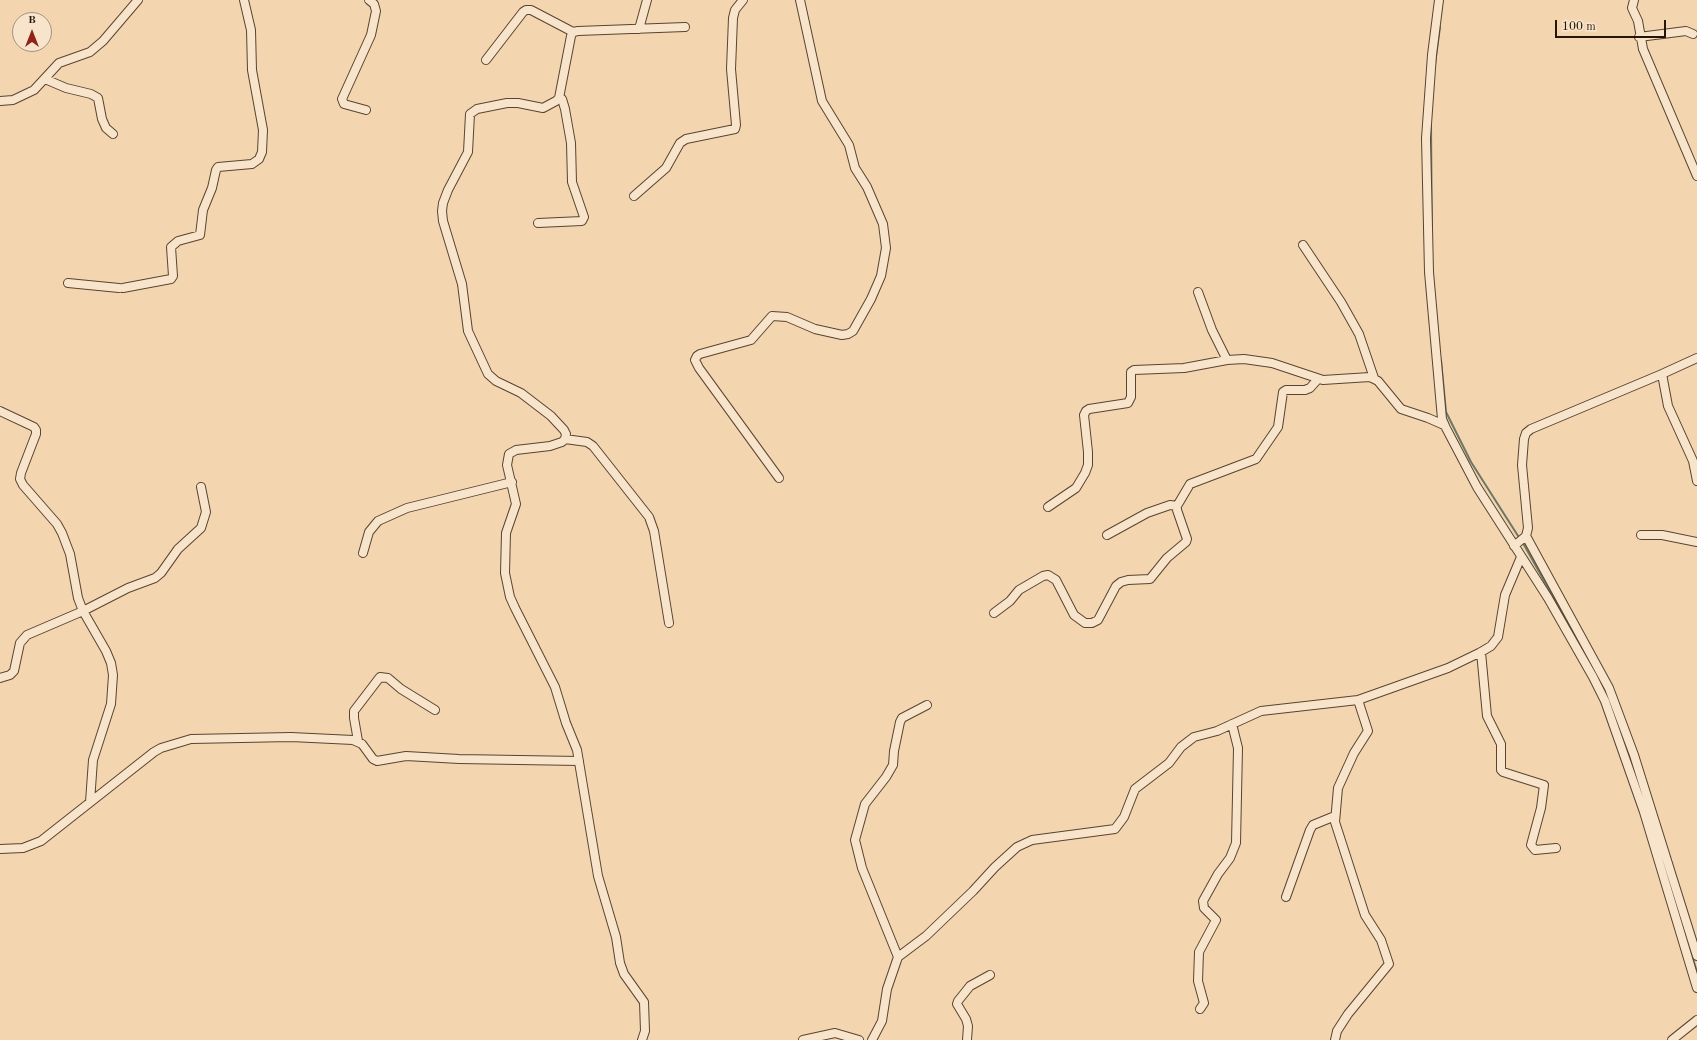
<!DOCTYPE html>
<style>
body{margin:0}
#map{position:relative;width:1697px;height:1040px;overflow:hidden;background:#f3d6af;font-family:"Old Standard TT",serif}
canvas{display:block}
.north{position:absolute;left:12px;top:12px;width:40px;height:40px;box-sizing:border-box;background:#f7e4cb;border:1px solid #a3917c;border-radius:50%;rotate:0deg;font-size:11px;font-weight:700;line-height:16px;text-align:center;color:#261405}
.north::after{content:'';display:block;margin:auto;width:14px;height:18px;background:#8f2418;clip-path:polygon(50% 0,100% 100%,50% 72%,0 100%)}
.scale{position:absolute;left:1555px;top:20px;width:111px;height:18px;box-sizing:border-box;border:2px solid #261405;border-top:0;padding-left:5px;font-size:12px;line-height:14px;white-space:nowrap;color:#261405;-webkit-text-stroke:3px #f7e4cb;paint-order:stroke}
</style>
<div id="map">
<canvas width="1697" height="1040"></canvas>
<div class="north">B</div>
<div class="scale">100 m</div>
</div>
<script>
const ctx = document.querySelector('canvas').getContext('2d');
ctx.lineJoin = 'round';
const shape = rows => new Path2D(rows.map(r => 'M' + r).join(''));
function trace(path, color, width, dash) { ctx.strokeStyle = color; ctx.lineWidth = width; ctx.lineCap = dash ? 'butt' : 'round'; ctx.setLineDash(dash || []); ctx.stroke(path); }
trace(shape([
 [1435,64,1440,27],
 [1431,126,1432,250],
 [1441,360,1446,412,1471,462,1520,539],
 [1523,543,1598,677],
 [1600,680,1609,698],
 [1621,732,1634,772],
 [1676,904,1697,972]
]), '#6c776a', 2);
const minor = shape([
 [1439,0,1432,55,1426,138,1429,272,1442,419,1446,428,1477,487,1548,598,1593,677,1605,701,1644,812,1697,988],
 [1634,0,1632,8,1638,21,1643,49,1697,176],
 [639,29,647,0],
 [1639,37,1686,31,1693,34],
 [486,60,523,12,526,10,531,10,573,32],
 [45,79,66,88,91,94,98,98,102,119,106,128,113,134],
 [0,101,13,100,34,90,59,63,90,52,103,41,138,0],
 [366,110,344,104,342,99,371,35,376,11,374,4,369,0],
 [634,196,666,168,680,143,686,139,735,129,736,125,731,69,733,18,735,10,743,0],
 [538,223,582,221,584,217,572,182,571,143,565,109,562,99,559,98],
 [1303,245,1341,302,1359,334,1374,378],
 [68,283,119,288],
 [123,288,171,279,173,276,171,247,178,241,200,235,203,210,212,188,216,170,218,167,252,164,259,159,262,152,263,130,252,70,251,30,244,0],
 [1198,292,1212,330,1227,360],
 [1662,374,1668,406,1693,461,1697,481],
 [0,411,34,427,36,430,36,434,21,473,20,479,23,485,57,524,62,533,70,554,78,598,83,611,106,651,111,663,113,675,111,704,93,760,90,802],
 [565,439,587,442,593,446,649,517,654,531,669,623],
 [779,478,699,368,695,360,697,356,700,354,751,340,772,316,787,317,815,329,842,335,848,334,853,331,871,299,881,276,886,248,883,224,867,187,855,168,849,145,822,101,800,0],
 [1048,507,1076,488,1085,473,1088,465,1088,452,1084,415,1086,411,1089,409,1128,403,1131,397,1131,372,1134,370,1184,368,1227,360,1244,359,1272,363,1323,380,1370,377,1378,381,1401,409,1428,418,1444,425],
 [1107,535,1147,513,1170,505,1177,506],
 [1641,535,1662,535,1697,542],
 [1526,536,1609,688,1634,755,1697,956],
 [1514,546,1526,536,1528,528,1522,465,1524,439,1526,433,1531,429,1662,374,1697,358],
 [363,553,369,532,378,521,407,508,512,482],
 [994,613,1010,601,1019,590,1043,576,1048,575,1056,580,1074,615,1085,623,1092,623,1098,620,1116,586,1121,582,1128,580,1150,579,1167,558,1186,542,1187,539,1177,510,1177,506,1190,484,1256,459,1278,427,1283,392,1286,390,1305,390,1310,388,1318,379],
 [1481,652,1487,716,1501,744,1501,770,1503,772,1544,785,1541,808,1531,845,1535,850,1556,848],
 [0,678,10,675,14,671,20,643,27,635,83,611,128,588,155,578,161,573,178,549,201,528,206,512,201,487],
 [358,741,354,718,354,711,380,677,388,678,401,689,435,710],
 [0,849,23,848,41,841,154,752,161,748,191,739,291,737,353,740,362,744,373,759,377,761,406,756,459,759,579,761],
 [1286,897,1310,830,1313,825,1335,816],
 [898,957,862,868,855,840,865,804,886,777,893,765,894,751,900,722,902,718,927,705],
 [1200,1009,1204,1003,1198,981,1199,952,1216,920,1204,908,1203,901,1218,874,1230,858,1236,843,1238,748,1232,724],
 [642,1040,645,1031,644,1002,624,974,620,963,616,937,598,876,577,750,566,723,555,687,515,608,510,597,505,573,506,533,516,504,507,465,509,454,516,450,550,446,562,442,565,439,566,434,564,430,551,416,521,393,496,381,488,374,468,331,462,284,443,221,442,211,443,203,448,190,468,152,470,114,477,109,507,103,518,103,543,108,556,101,559,98,571,36,573,32,578,31,685,27],
 [803,1040,835,1033,859,1040],
 [872,1040,882,1021,887,989,898,957,926,936,973,891,995,867,1017,847,1032,840,1115,829,1124,817,1135,789,1169,763,1181,747,1194,737,1217,731,1261,711,1358,700,1448,668,1481,652,1491,646,1498,637,1505,595,1521,557],
 [967,1040,968,1026,966,1019,957,1004,958,1001,970,986,990,975],
 [1335,1040,1337,1031,1348,1014,1389,964,1381,940,1365,915,1335,822,1338,788,1354,753,1368,731,1358,700],
 [1672,1040,1697,1020]
]);
trace(minor, '#594430', 10);
trace(minor, '#f7e4cb', 8);
</script>
